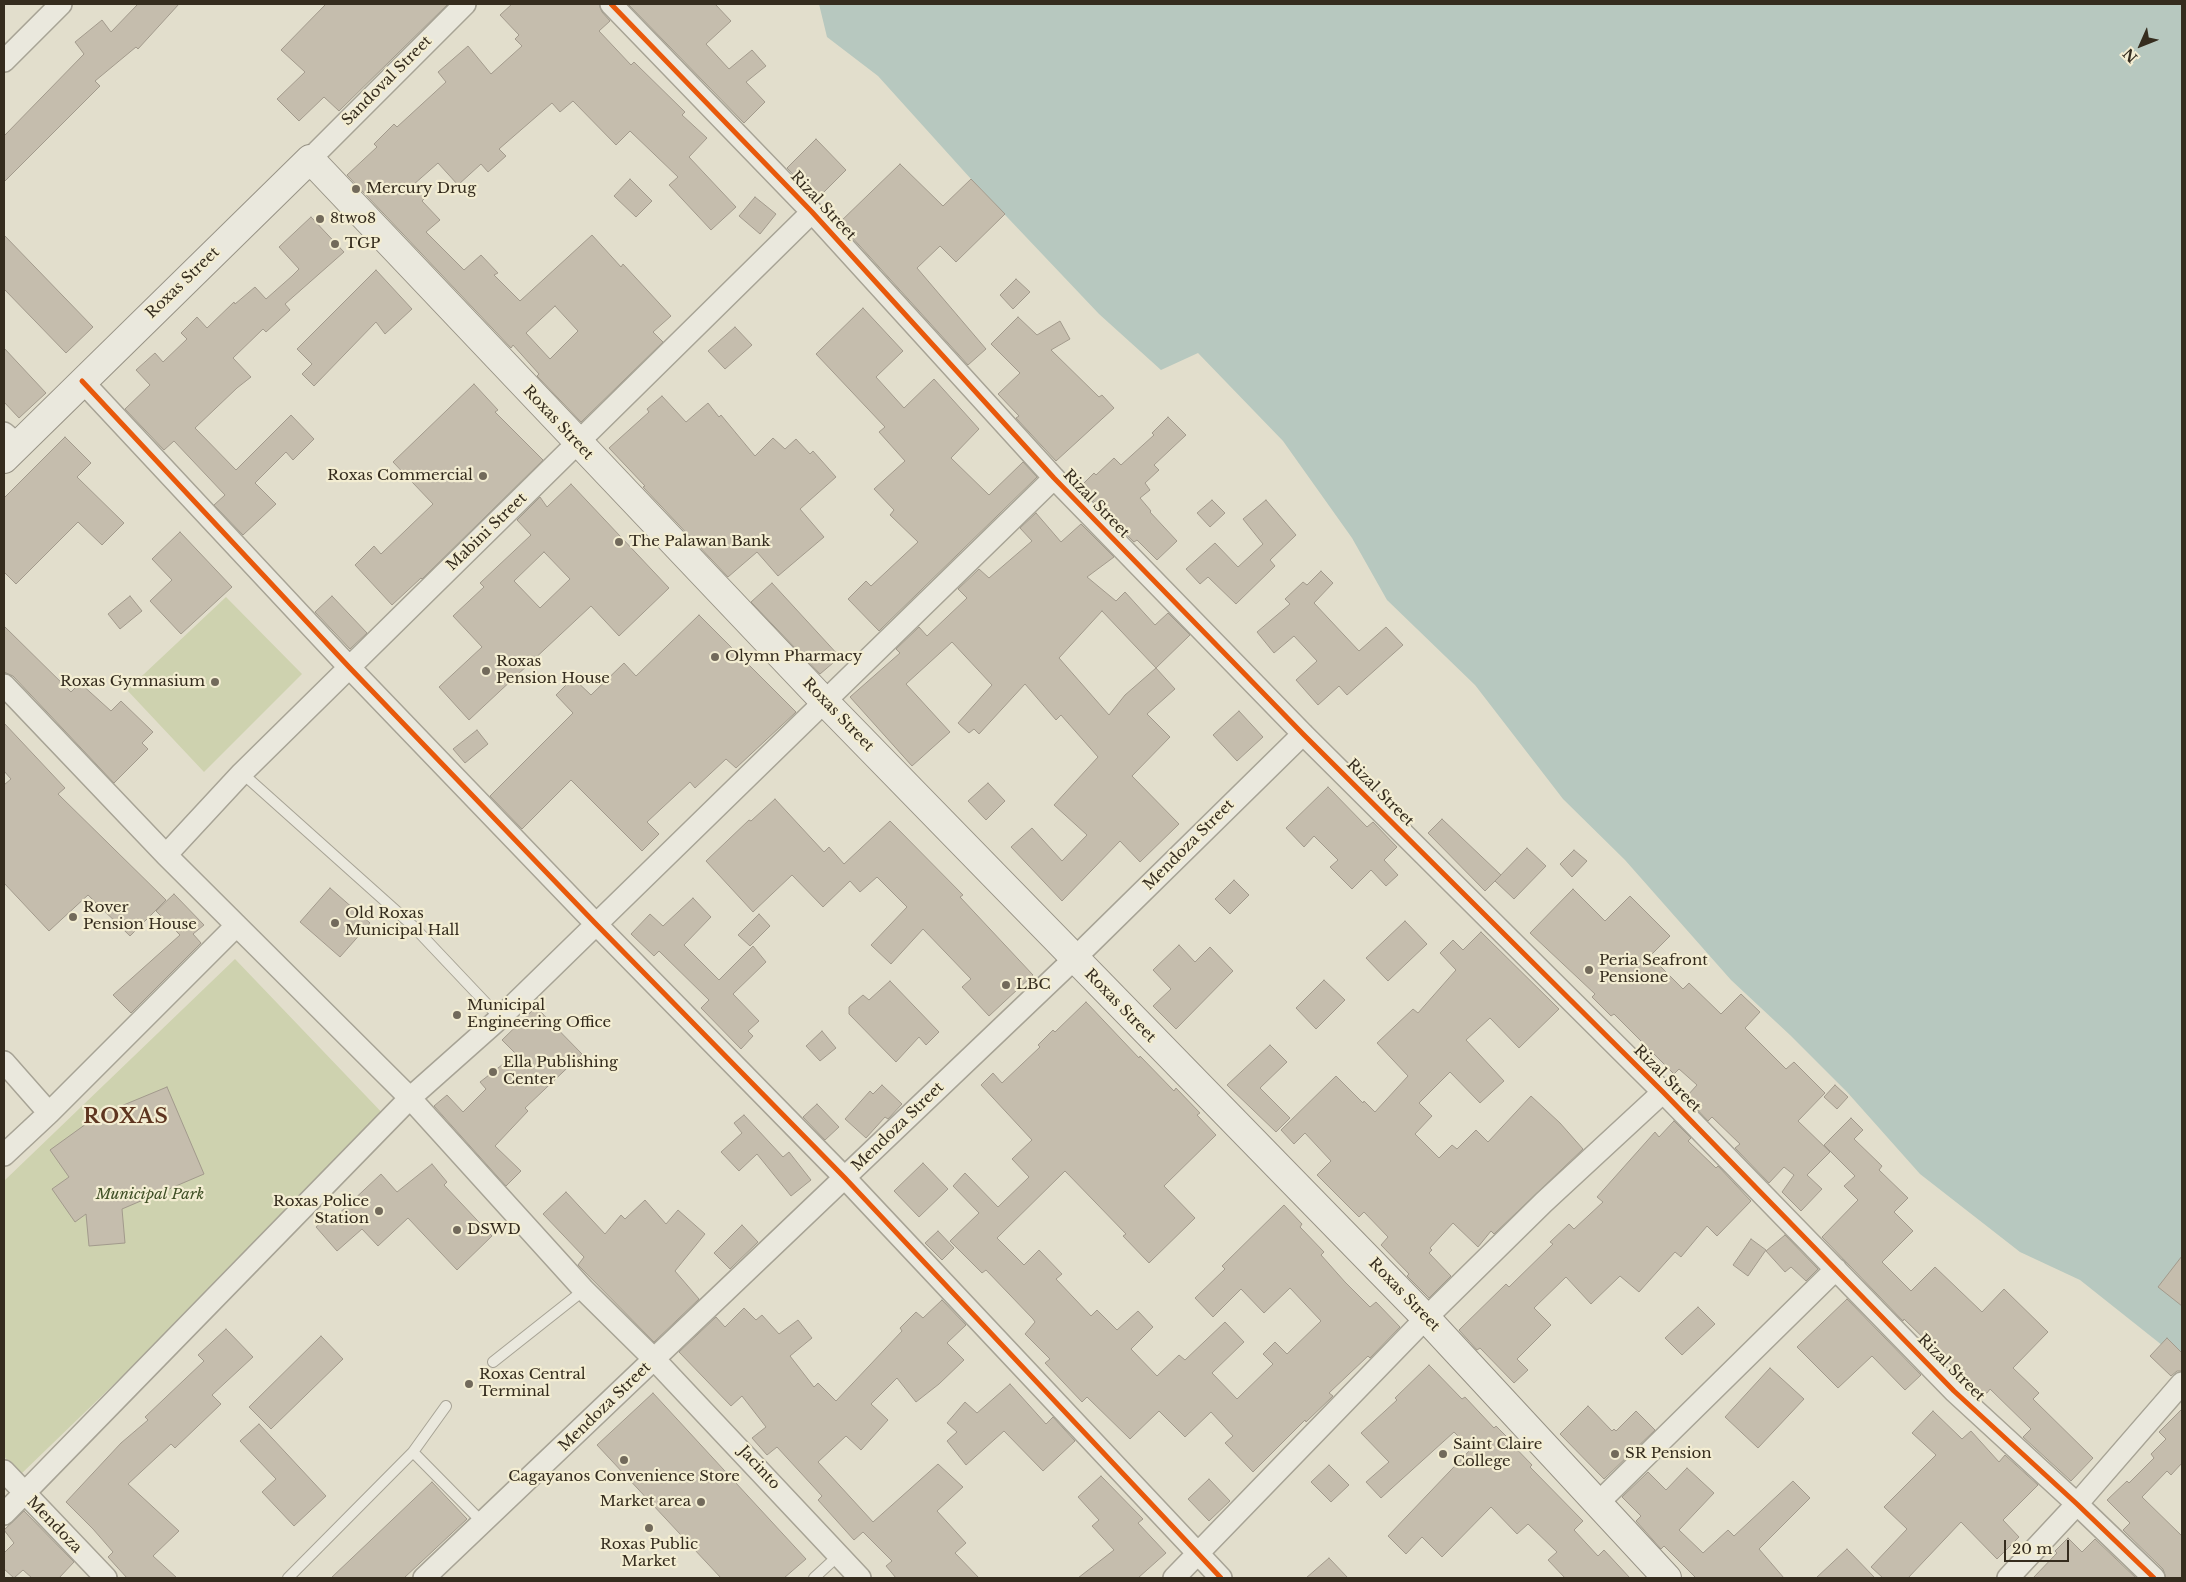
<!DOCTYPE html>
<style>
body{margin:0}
#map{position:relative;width:2186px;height:1582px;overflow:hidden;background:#e2decc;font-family:"Libre Baskerville",serif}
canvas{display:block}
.frame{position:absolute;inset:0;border:5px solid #352c1e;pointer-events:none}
.north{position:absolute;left:2116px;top:20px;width:50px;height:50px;-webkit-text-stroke:4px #f3edd2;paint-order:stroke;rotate:226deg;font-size:14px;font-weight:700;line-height:20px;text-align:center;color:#352c1e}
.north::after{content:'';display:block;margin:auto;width:18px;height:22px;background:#352c1e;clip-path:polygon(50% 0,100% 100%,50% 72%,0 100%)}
.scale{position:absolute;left:2004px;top:1540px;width:65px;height:22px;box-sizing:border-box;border:2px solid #352c1e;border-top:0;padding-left:6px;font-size:15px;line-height:18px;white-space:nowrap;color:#352c1e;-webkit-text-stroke:4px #f3edd2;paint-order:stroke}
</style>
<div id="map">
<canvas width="2186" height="1582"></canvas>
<div class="frame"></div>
<div class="north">N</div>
<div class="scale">20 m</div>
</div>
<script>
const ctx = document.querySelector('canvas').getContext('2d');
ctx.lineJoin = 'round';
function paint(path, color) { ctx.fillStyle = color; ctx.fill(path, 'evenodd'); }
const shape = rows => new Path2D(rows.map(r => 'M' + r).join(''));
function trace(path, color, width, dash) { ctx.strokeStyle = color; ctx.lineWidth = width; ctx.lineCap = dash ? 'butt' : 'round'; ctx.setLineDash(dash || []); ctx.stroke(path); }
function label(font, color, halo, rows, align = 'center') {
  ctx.font = font + ' "Libre Baskerville",serif'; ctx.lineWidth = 4.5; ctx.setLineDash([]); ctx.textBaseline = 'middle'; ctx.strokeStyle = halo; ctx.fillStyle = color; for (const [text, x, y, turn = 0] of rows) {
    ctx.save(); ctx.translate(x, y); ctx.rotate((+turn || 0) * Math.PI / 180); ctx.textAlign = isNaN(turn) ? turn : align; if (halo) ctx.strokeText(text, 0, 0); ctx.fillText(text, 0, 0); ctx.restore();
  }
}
paint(shape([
 [226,597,302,674,204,772,127,690],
 [235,959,388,1119,19,1476,4,1456,4,1181]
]), '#ced2af');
paint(shape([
 [819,4,2182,4,2182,1361,2080,1280,2020,1252,1920,1174,1847,1092,1790,1035,1731,980,1625,860,1563,799,1475,685,1387,600,1352,538,1283,441,1198,353,1161,370,1099,314,971,179,878,76,827,37]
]), '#b7c8bf');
const building = shape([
 [138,4,179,4,138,49,136,47,95,81,100,86,4,182,4,136,84,54,75,42,102,20,111,32,138,4],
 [326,4,448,4,339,111,324,97,299,121,277,99,305,72,281,50,326,4],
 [512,4,599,4,602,12,610,21,599,31,631,65,634,62,685,112,682,115,707,138,689,157,736,207,711,230,669,185,678,177,630,131,616,145,573,101,560,112,552,103,499,149,506,156,488,172,481,164,458,185,438,163,413,185,425,198,422,201,440,220,426,232,464,270,481,255,498,273,494,275,520,301,592,235,621,267,623,264,671,316,653,332,663,342,581,422,537,376,539,374,513,345,511,348,347,175,377,147,374,144,394,124,397,127,446,82,438,72,468,46,491,74,522,46,515,39,519,35,500,15,512,4],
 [555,306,578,331,550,359,526,333,555,306],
 [628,4,715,4,731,21,706,44,729,69,752,50,766,66,746,82,765,102,744,123,628,4],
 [816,139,846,170,817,199,787,168,816,139],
 [900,164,943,206,971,179,1005,214,956,262,940,246,917,268,986,349,968,365,839,223,900,164],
 [630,179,652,201,636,217,614,196,630,179],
 [755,197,776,214,760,234,739,216,755,197],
 [311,217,344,252,285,304,290,310,266,332,263,329,233,358,251,377,237,388,195,428,236,470,291,415,314,439,293,460,286,452,255,483,276,504,243,535,214,505,225,495,174,441,164,450,125,409,150,385,136,370,155,353,163,362,187,339,181,333,197,317,207,328,234,302,235,304,255,287,266,299,292,276,299,269,279,247,311,217],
 [4,235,93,327,66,353,4,289,4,235],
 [376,270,412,309,385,334,376,322,314,386,302,374,312,364,297,349,376,270],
 [1016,279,1030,292,1013,309,1000,295,1016,279],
 [863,308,903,351,876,377,904,408,934,379,979,429,951,458,989,495,1023,462,1037,477,879,631,848,599,866,581,871,586,918,542,890,515,894,510,874,489,905,461,879,432,885,427,816,354,863,308],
 [1018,317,1037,335,1060,321,1070,339,1051,350,1099,397,1102,395,1114,408,1056,461,1016,418,1019,416,998,394,1020,373,991,344,1018,317],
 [735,327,752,345,725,369,708,351,735,327],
 [4,348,46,393,19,418,4,402,4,348],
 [474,384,498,410,495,412,543,460,422,579,421,578,392,605,355,565,374,546,381,554,433,504,393,462,474,384],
 [662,396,686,422,708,403,719,417,721,415,755,456,773,438,785,449,796,439,810,454,813,451,836,477,800,509,824,537,778,576,757,552,728,577,643,487,645,486,609,448,649,412,647,409,662,396],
 [1168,417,1186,435,1154,465,1159,470,1145,483,1150,490,1140,498,1151,511,1150,512,1177,541,1157,560,1137,540,1134,542,1080,487,1094,473,1096,475,1114,458,1121,465,1154,435,1152,433,1168,417],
 [65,437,91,463,77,477,124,523,102,545,78,522,16,584,4,572,4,498,65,437],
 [571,484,669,588,619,636,591,606,469,720,439,687,482,647,453,616,484,587,480,583,531,535,517,520,540,497,547,507,571,484],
 [544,552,570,579,540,608,514,581,544,552],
 [1212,500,1225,513,1210,527,1197,513,1212,500],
 [1266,500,1296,535,1270,560,1275,566,1236,604,1208,577,1200,584,1186,569,1215,543,1238,567,1263,544,1243,519,1266,500],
 [1036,513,1061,542,1081,524,1114,557,1087,577,1116,601,1125,592,1155,625,1168,613,1190,635,1156,668,1175,689,1147,714,1170,737,1132,776,1179,824,1140,862,1120,841,1062,901,1011,847,1032,828,1062,861,1087,835,1054,805,1098,757,1061,715,1056,720,1025,684,979,734,974,729,969,733,958,723,992,685,952,642,906,684,950,732,912,766,850,697,900,653,896,649,919,627,927,636,967,598,958,589,979,569,989,578,1032,541,1020,528,1036,513],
 [1102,611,1156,668,1125,695,1109,715,1059,658,1102,611],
 [180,532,232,587,181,634,150,601,172,580,152,559,180,532],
 [1321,571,1333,583,1314,603,1359,651,1386,627,1403,645,1347,695,1339,686,1318,705,1296,680,1317,661,1294,636,1274,653,1257,632,1290,604,1285,599,1303,582,1307,585,1321,571],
 [772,583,840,657,820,674,751,602,772,583],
 [130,596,142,611,120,629,108,614,130,596],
 [332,596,367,633,350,649,315,612,332,596],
 [699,615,796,712,736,768,726,759,695,788,690,782,647,822,659,834,642,851,571,780,522,829,490,796,573,713,556,695,573,678,591,695,624,663,636,676,699,615],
 [4,626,71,692,80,683,111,711,121,701,153,732,142,743,148,749,114,783,13,676,4,672,4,626],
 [1239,711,1263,737,1237,761,1213,735,1239,711],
 [4,723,65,788,58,794,166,900,130,936,88,895,49,931,4,883,4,785,11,779,4,771,4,723],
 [477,730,488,744,465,763,453,749,477,730],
 [988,783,1005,801,986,820,968,801,988,783],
 [1328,787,1367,827,1373,822,1397,847,1384,860,1398,875,1386,886,1371,870,1352,889,1330,867,1338,860,1314,836,1304,847,1286,828,1328,787],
 [775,799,824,852,829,847,844,864,890,821,963,895,960,897,1033,975,989,1016,962,987,971,979,923,929,891,964,871,945,907,907,877,877,860,892,850,881,823,907,792,875,753,912,706,861,749,820,751,821,775,799],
 [1442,819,1501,875,1485,891,1428,833,1442,819],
 [1527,848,1546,866,1514,899,1495,881,1527,848],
 [1574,850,1587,861,1572,877,1560,864,1574,850],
 [1234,880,1249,895,1230,914,1215,899,1234,880],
 [330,888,370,923,340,957,300,922,330,888],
 [1573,889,1605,921,1630,896,1670,936,1650,956,1683,989,1689,983,1721,1014,1741,994,1760,1012,1745,1028,1786,1069,1794,1062,1825,1093,1798,1121,1830,1152,1807,1175,1822,1189,1801,1211,1782,1192,1794,1175,1784,1167,1769,1183,1735,1148,1740,1144,1712,1117,1708,1121,1692,1104,1693,1102,1687,1096,1697,1085,1679,1069,1674,1074,1614,1014,1611,1016,1592,997,1595,994,1530,933,1573,889],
 [174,894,204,925,193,934,201,943,131,1013,113,995,180,935,156,911,174,894],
 [693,898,711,917,684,945,719,980,753,946,766,962,733,994,759,1021,748,1031,753,1036,741,1049,701,1008,709,1000,659,951,654,956,631,934,650,914,663,926,693,898],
 [759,914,770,926,750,946,738,935,759,914],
 [1405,921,1427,944,1388,981,1366,958,1405,921],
 [1481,932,1559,1009,1519,1048,1490,1018,1466,1040,1504,1081,1480,1103,1450,1072,1419,1103,1432,1116,1415,1134,1439,1158,1452,1145,1457,1149,1476,1130,1488,1142,1531,1096,1560,1123,1583,1149,1494,1234,1491,1231,1478,1247,1453,1223,1430,1248,1432,1250,1429,1253,1451,1276,1429,1298,1407,1276,1409,1274,1381,1245,1388,1237,1364,1212,1359,1217,1317,1175,1331,1161,1305,1133,1294,1144,1281,1130,1336,1076,1363,1103,1364,1101,1375,1112,1408,1076,1377,1043,1413,1009,1418,1013,1456,970,1440,953,1453,940,1463,950,1481,932],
 [1179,945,1195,962,1210,947,1233,971,1176,1029,1153,1006,1171,989,1153,970,1179,945],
 [1324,980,1345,1000,1316,1029,1296,1008,1324,980],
 [890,981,939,1032,926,1045,919,1037,896,1062,849,1014,849,1007,863,995,869,1000,890,981],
 [1086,1002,1139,1058,1140,1056,1174,1091,1176,1088,1200,1113,1197,1115,1216,1135,1164,1186,1195,1218,1149,1263,1123,1236,1126,1234,1065,1171,997,1238,1024,1265,1039,1250,1062,1274,1056,1279,1091,1316,1097,1310,1117,1330,1138,1311,1153,1327,1131,1349,1157,1376,1179,1355,1185,1360,1225,1322,1244,1342,1212,1373,1237,1399,1273,1364,1263,1354,1275,1342,1287,1354,1321,1321,1290,1288,1264,1313,1241,1289,1213,1317,1195,1298,1225,1269,1222,1266,1284,1205,1302,1224,1300,1227,1324,1252,1321,1255,1345,1282,1370,1307,1376,1302,1400,1327,1370,1358,1368,1356,1329,1393,1333,1396,1306,1422,1305,1420,1253,1472,1225,1443,1233,1436,1211,1412,1185,1437,1159,1411,1130,1439,1087,1397,1082,1402,1045,1363,1050,1359,1025,1334,1035,1322,1033,1319,986,1270,982,1273,950,1241,979,1213,953,1186,965,1173,998,1207,1029,1177,1012,1159,1032,1140,981,1085,993,1073,1002,1083,1040,1047,1038,1045,1053,1030,1055,1032,1086,1002],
 [536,1007,582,1054,525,1108,528,1111,495,1146,521,1171,506,1186,434,1106,447,1095,463,1112,486,1089,480,1082,516,1054,502,1040,536,1007],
 [822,1031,836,1048,820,1061,806,1046,822,1031],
 [1270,1045,1287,1062,1260,1088,1290,1118,1276,1132,1227,1085,1270,1045],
 [882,1085,902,1104,888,1119,885,1117,866,1138,845,1119,870,1091,873,1094,882,1085],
 [1835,1085,1848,1097,1837,1109,1824,1097,1835,1085],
 [167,1087,204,1174,122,1209,125,1243,89,1246,86,1214,75,1222,52,1189,69,1177,50,1150,97,1116,167,1087],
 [817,1104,839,1127,825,1140,803,1117,817,1104],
 [744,1115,783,1157,789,1152,811,1180,791,1196,757,1154,739,1171,721,1152,742,1133,734,1123,744,1115],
 [1851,1118,1863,1130,1854,1139,1882,1166,1879,1170,1908,1198,1894,1212,1913,1231,1882,1262,1911,1291,1935,1267,1982,1312,2004,1289,2048,1332,2013,1368,2039,1393,2033,1399,2093,1458,2071,1481,2023,1437,2031,1429,1990,1389,1987,1393,1980,1393,1904,1319,1903,1321,1822,1237,1858,1200,1844,1186,1855,1176,1824,1145,1851,1118],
 [1674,1121,1691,1138,1688,1141,1716,1168,1718,1166,1751,1201,1717,1236,1707,1226,1681,1257,1675,1252,1639,1292,1620,1276,1591,1304,1566,1277,1534,1308,1551,1325,1517,1359,1528,1370,1514,1383,1480,1348,1477,1350,1459,1330,1506,1284,1509,1287,1553,1244,1550,1242,1569,1224,1574,1229,1603,1202,1597,1197,1655,1132,1659,1137,1674,1121],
 [923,1163,948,1189,919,1217,894,1191,923,1163],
 [432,1164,447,1182,444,1185,492,1236,457,1270,408,1218,378,1246,362,1229,337,1251,316,1227,329,1217,332,1220,381,1174,397,1192,432,1164],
 [566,1192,605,1234,621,1215,625,1219,645,1200,666,1224,678,1210,705,1234,675,1271,699,1299,654,1342,578,1265,584,1257,543,1214,566,1192],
 [742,1225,758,1242,730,1269,714,1253,742,1225],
 [938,1231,954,1248,942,1260,925,1243,938,1231],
 [1785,1235,1818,1269,1806,1281,1791,1267,1785,1272,1766,1251,1785,1235],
 [1751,1239,1766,1250,1748,1276,1733,1265,1751,1239],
 [2182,1256,2182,1306,2158,1287,2182,1256],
 [1847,1299,1921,1375,1905,1390,1872,1356,1838,1388,1797,1347,1847,1299],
 [942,1300,966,1325,947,1343,964,1360,939,1384,916,1402,897,1378,871,1404,888,1420,861,1450,846,1436,818,1462,873,1522,938,1464,963,1487,937,1511,966,1543,955,1553,979,1578,896,1578,886,1566,892,1561,863,1532,854,1540,818,1500,822,1496,777,1447,767,1455,752,1438,766,1427,742,1396,731,1406,679,1352,716,1317,725,1327,744,1308,756,1320,762,1315,779,1334,798,1320,812,1338,790,1356,814,1387,818,1383,836,1401,902,1331,900,1328,916,1312,923,1318,942,1300],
 [1698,1307,1715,1324,1682,1355,1665,1338,1698,1307],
 [226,1329,253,1357,212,1395,221,1404,175,1448,171,1444,128,1484,179,1531,153,1556,177,1578,127,1578,108,1557,113,1552,93,1529,66,1502,121,1443,148,1420,145,1417,204,1361,198,1355,226,1329],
 [321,1336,343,1359,271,1429,249,1407,321,1336],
 [2167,1338,2182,1353,2182,1371,2177,1371,2171,1376,2150,1356,2167,1338],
 [1429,1365,1462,1399,1465,1397,1494,1428,1496,1426,1508,1438,1507,1439,1532,1465,1530,1467,1583,1521,1574,1530,1598,1556,1604,1550,1630,1578,1565,1578,1548,1560,1557,1552,1528,1524,1517,1534,1491,1507,1442,1557,1422,1537,1406,1554,1388,1536,1471,1449,1454,1432,1381,1498,1366,1482,1389,1462,1361,1433,1397,1400,1395,1398,1429,1365],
 [1770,1368,1804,1399,1758,1448,1725,1417,1770,1368],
 [1010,1384,1046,1424,1053,1417,1075,1441,1043,1471,1004,1431,966,1465,947,1441,957,1432,947,1423,965,1402,977,1413,1010,1384],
 [653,1393,806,1559,784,1578,721,1578,597,1445,653,1393],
 [1588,1406,1612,1431,1614,1429,1616,1431,1636,1411,1655,1430,1604,1479,1560,1434,1588,1406],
 [2182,1409,2182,1463,2171,1475,2167,1471,2142,1497,2182,1536,2182,1578,2166,1578,2163,1569,2123,1530,2130,1523,2107,1500,2127,1481,2129,1483,2154,1458,2151,1454,2166,1439,2159,1432,2182,1409],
 [1933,1411,1962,1439,1971,1431,1999,1462,2005,1455,2038,1485,2003,1520,2019,1537,1997,1559,1961,1522,1908,1578,1883,1578,1871,1567,1907,1529,1884,1507,1936,1455,1912,1433,1933,1411],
 [259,1424,326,1496,294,1526,262,1492,276,1479,240,1441,259,1424],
 [1329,1465,1349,1485,1331,1502,1311,1482,1329,1465],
 [1687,1468,1714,1493,1679,1530,1703,1553,1728,1530,1734,1536,1793,1481,1810,1498,1759,1549,1784,1578,1696,1578,1664,1546,1661,1549,1636,1521,1641,1516,1622,1497,1648,1472,1666,1490,1687,1468],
 [1101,1476,1143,1519,1138,1523,1166,1553,1138,1578,1078,1578,1114,1550,1092,1526,1099,1520,1078,1497,1101,1476],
 [1209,1479,1230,1501,1209,1521,1188,1499,1209,1479],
 [432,1482,467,1519,404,1578,331,1578,432,1482],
 [24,1511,74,1562,59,1578,32,1578,23,1570,14,1578,4,1569,4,1553,14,1543,4,1530,24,1511],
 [2068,1538,2082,1552,2095,1539,2136,1578,2033,1578,2057,1553,2055,1551,2068,1538],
 [1847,1549,1875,1578,1816,1578,1847,1549],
 [1329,1558,1348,1578,1306,1578,1329,1558]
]);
paint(building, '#c5bdad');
trace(building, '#a29a8c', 1);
const service = shape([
 [242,773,413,926,500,1018],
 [493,1362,584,1290],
 [446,1406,413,1452,483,1523],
 [288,1578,413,1452],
 [814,1578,840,1554]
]);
const minor = shape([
 [611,4,812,212,1054,478,1303,734,1663,1092,1954,1391,2077,1504,2154,1578],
 [4,61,61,4],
 [310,159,465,4],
 [82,381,349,667,595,923,845,1178,1221,1578],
 [4,433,18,445],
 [4,685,166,855,410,1098,584,1290,655,1360,860,1578],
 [166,855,242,773,812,212],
 [4,1062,49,1113,236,926],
 [4,1155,49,1113],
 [4,1471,106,1578],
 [1598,1503,1836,1269],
 [4,1514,410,1098,500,1018,1054,478],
 [424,1578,1074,959,1303,734],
 [1174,1578,1426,1318,1544,1202,1663,1092],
 [2008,1578,2077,1504,2182,1383]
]);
const secondary = shape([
 [4,459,310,159,825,702,1426,1318,1667,1578]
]);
trace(service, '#a7a395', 12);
trace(minor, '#a7a395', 24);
trace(secondary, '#979285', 30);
trace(service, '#eae8dd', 10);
trace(minor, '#eae8dd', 21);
trace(secondary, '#eae8dd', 28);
trace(shape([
 [611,4,812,212,1054,478,1303,734,1663,1092,1954,1391,2077,1504,2154,1578],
 [82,381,349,667,595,923,845,1178,1221,1578]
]), '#e8590c', 5);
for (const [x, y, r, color] of [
 [356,189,5,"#726a5b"],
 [320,219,5,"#726a5b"],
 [335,244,5,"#726a5b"],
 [483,476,5,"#726a5b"],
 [619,542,5,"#726a5b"],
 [715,657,5,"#726a5b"],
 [486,671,5,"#726a5b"],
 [215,682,5,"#726a5b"],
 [73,917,5,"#726a5b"],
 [335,923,5,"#726a5b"],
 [1589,970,5,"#726a5b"],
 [1006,985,5,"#726a5b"],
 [457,1015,5,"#726a5b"],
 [493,1072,5,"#726a5b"],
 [379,1211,5,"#726a5b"],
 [457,1230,5,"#726a5b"],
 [469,1384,5,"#726a5b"],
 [1443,1454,5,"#726a5b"],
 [1615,1454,5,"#726a5b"],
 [624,1460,5,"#726a5b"],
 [701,1502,5,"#726a5b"],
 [649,1528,5,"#726a5b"]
]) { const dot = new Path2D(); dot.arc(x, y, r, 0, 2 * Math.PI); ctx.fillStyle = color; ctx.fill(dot); trace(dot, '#f3edd2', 2); }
label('15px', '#352c1e', '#f3edd2', [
 ["Sandoval Street",387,81,-45],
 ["Rizal Street",823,206,47],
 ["Roxas Street",183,283,-44],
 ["Roxas Street",558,423,47],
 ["Rizal Street",1096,504,46],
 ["Mabini Street",487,532,-44],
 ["Roxas Street",838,715,46],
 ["Rizal Street",1380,793,45],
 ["Mendoza Street",1189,845,-45],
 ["Roxas Street",1120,1006,46],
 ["Rizal Street",1667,1079,45],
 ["Mendoza Street",898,1127,-44],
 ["Roxas Street",1404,1295,46],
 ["Rizal Street",1951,1368,45],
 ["Mendoza Street",605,1407,-44],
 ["Jacinto",759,1468,47],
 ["Mendoza",54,1525,46]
]);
label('15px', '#352c1e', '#f3edd2', [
 ["Mercury Drug",366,189],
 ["8two8",330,219],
 ["TGP",345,244],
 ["Roxas Commercial",473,476,"right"],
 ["The Palawan Bank",629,542],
 ["Olymn Pharmacy",725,657],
 ["Roxas",496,662],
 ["Pension House",496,679],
 ["Roxas Gymnasium",205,682,"right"],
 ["Rover",83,908],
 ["Pension House",83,925],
 ["Old Roxas",345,914],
 ["Municipal Hall",345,931],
 ["Peria Seafront",1599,961],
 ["Pensione",1599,978],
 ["LBC",1016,985],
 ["Municipal",467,1006],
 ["Engineering Office",467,1023],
 ["Ella Publishing",503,1063],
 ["Center",503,1080],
 ["Roxas Police",369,1202,"right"],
 ["Station",369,1219,"right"],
 ["DSWD",467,1230],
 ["Roxas Central",479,1375],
 ["Terminal",479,1392],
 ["Saint Claire",1453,1445],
 ["College",1453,1462],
 ["SR Pension",1625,1454],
 ["Cagayanos Convenience Store",624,1477,"center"],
 ["Market area",691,1502,"right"],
 ["Roxas Public",649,1545,"center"],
 ["Market",649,1562,"center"]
], 'left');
label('italic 15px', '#405026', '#f3edd2', [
 ["Municipal Park",150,1195]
]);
ctx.letterSpacing = '1px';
label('bold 20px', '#5e3520', '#f3edd2', [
 ["ROXAS",126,1117]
]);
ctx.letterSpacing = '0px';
</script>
